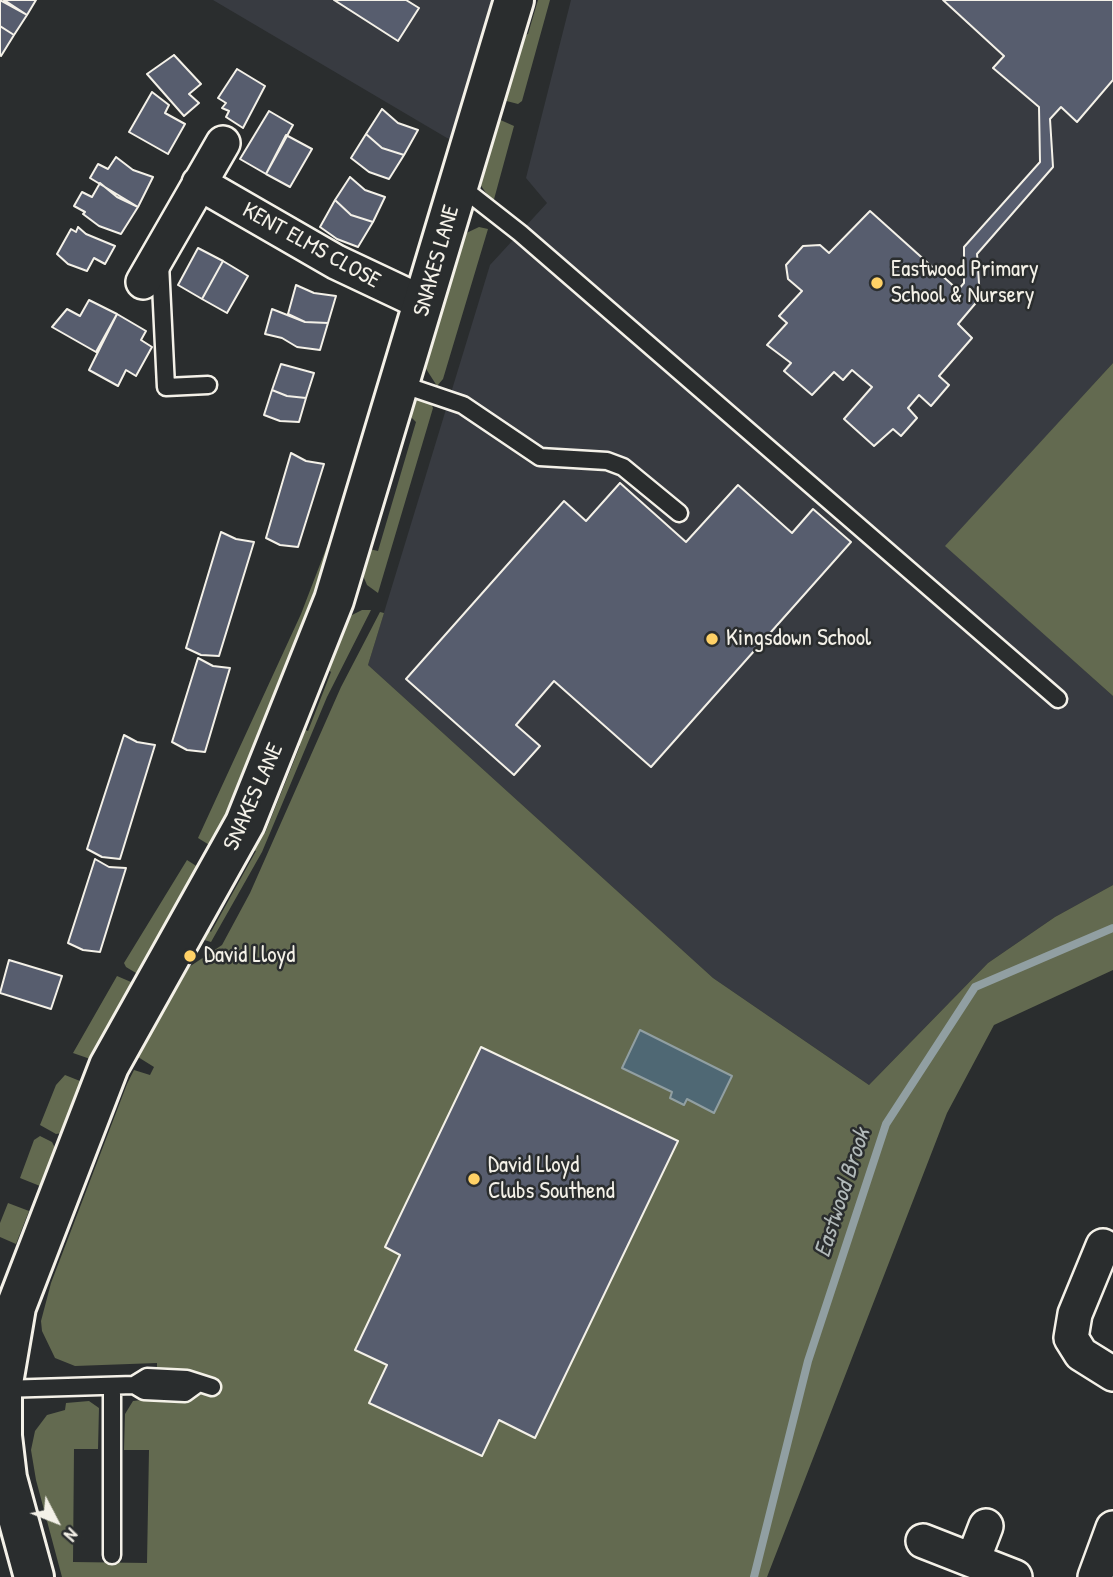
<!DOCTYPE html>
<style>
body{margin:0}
#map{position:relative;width:1113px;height:1577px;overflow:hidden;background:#2a2d2e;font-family:"Patrick Hand",sans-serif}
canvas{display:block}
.north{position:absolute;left:21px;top:1486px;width:70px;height:70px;-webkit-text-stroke:5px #2a2d2e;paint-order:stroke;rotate:132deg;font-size:19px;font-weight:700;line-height:28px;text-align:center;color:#f4f1e8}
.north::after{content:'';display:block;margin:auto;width:24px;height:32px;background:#f4f1e8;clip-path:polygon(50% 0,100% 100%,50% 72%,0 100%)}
</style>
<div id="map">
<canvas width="1113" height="1577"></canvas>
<div class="north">N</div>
</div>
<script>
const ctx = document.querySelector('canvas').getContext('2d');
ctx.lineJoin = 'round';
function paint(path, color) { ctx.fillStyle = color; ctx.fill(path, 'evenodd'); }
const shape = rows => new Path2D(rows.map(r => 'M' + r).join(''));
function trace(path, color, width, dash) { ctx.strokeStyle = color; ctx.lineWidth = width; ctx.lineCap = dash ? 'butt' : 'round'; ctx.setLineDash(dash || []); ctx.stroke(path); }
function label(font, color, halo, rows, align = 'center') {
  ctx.font = font + ' "Patrick Hand",sans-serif'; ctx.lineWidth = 5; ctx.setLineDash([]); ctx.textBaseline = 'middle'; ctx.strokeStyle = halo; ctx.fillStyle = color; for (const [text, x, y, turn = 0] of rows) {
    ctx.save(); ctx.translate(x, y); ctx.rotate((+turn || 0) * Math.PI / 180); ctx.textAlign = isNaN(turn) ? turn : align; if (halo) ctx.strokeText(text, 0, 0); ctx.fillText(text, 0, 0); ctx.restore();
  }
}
paint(shape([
 [213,0,514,0,471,145,447,138],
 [571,0,1113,0,1113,363,946,546,1113,696,1113,885,1055,917,988,963,869,1085,713,978,368,665,490,265,547,203,526,178]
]), '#383b41');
paint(shape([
 [538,0,550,0,522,101,518,104,499,99,518,38,528,34],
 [496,118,514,126,493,203,477,180],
 [479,227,488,229,443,379,437,386,421,361,460,236],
 [1113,363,1113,696,945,546],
 [420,399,430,401,433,408,378,593,367,585,364,578,365,548,378,551,416,422,409,415,413,400],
 [356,456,360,457,327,572,230,816,211,846,198,838,301,614,339,515],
 [362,610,371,610,327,697,262,852,211,942,201,939,205,928,211,932,256,851,247,847,255,830,265,833,300,746,292,743,298,727,308,731,331,672,322,664,342,620],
 [380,612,384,613,368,665,713,978,869,1085,988,963,1055,917,1113,885,1113,970,994,1025,947,1113,767,1577,62,1577,36,1480,31,1450,35,1431,47,1415,65,1410,66,1403,89,1401,99,1408,98,1449,74,1449,73,1562,147,1563,149,1450,124,1450,125,1414,133,1401,157,1398,157,1363,75,1366,55,1358,42,1331,41,1321,51,1283,127,1084,134,1070,150,1075,154,1067,138,1057,189,967,222,945,250,893,341,687],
 [187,860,201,869,140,974,136,973,126,967,124,963],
 [117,976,131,982,131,990,93,1060,73,1053],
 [65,1075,80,1081,81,1086,62,1133,56,1134,40,1125,56,1085],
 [40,1136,52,1142,55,1148,40,1186,20,1178,34,1140],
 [8,1203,29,1211,16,1244,0,1237,0,1223]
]), '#636a50');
const water = shape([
 [640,1030,732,1076,714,1113,687,1099,684,1105,670,1098,672,1092,622,1068,640,1030]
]);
paint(water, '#4f6874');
trace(water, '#919fa2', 2);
trace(shape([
 [754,1577,808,1361,886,1124,975,987,1113,928]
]), '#919fa2', 8);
const building = shape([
 [0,0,27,15,14,35,0,26,0,0],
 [4,0,36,0,27,15,4,0],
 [334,0,406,0,419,8,398,41,334,0],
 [943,0,1113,0,1113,80,1077,122,1061,107,1050,119,1053,167,977,254,980,298,958,324,972,338,939,376,949,385,931,406,919,395,908,408,917,418,901,436,893,429,874,446,844,419,872,387,852,370,843,380,834,372,812,395,784,371,791,363,767,345,787,323,779,316,802,291,788,279,786,265,803,246,820,245,829,253,870,211,958,290,964,283,964,247,1040,162,1039,107,993,68,1004,56,943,0],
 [0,26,14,35,1,56,0,55,0,26],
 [174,55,201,84,189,94,199,103,184,116,147,74,174,55],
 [237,69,265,86,243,128,226,117,229,111,222,108,226,103,218,98,237,69],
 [152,92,169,105,165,113,185,124,168,154,129,132,152,92],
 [382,109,398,123,418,130,404,155,382,148,366,134,382,109],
 [269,111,293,125,266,174,240,159,269,111],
 [366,134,382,148,404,155,389,179,369,172,351,158,366,134],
 [286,135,312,149,290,187,266,174,286,135],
 [116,157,133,170,153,177,138,207,90,178,98,164,108,169,116,157],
 [350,177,365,190,385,197,373,222,351,215,335,200,350,177],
 [100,183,117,197,138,207,121,234,99,226,83,214,85,212,74,206,82,192,92,197,100,183],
 [335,200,351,215,373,222,358,247,337,239,320,227,335,200],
 [78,227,86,234,115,246,105,264,94,258,87,271,68,264,57,254,71,229,76,232,78,227],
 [198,248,223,261,202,299,178,285,198,248],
 [223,261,248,276,227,313,202,299,223,261],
 [296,285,314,293,336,296,328,323,305,322,288,314,296,285],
 [89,300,117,314,96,352,52,327,67,309,80,316,89,300],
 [272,309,305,322,328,323,320,350,297,347,282,338,265,334,272,309],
 [117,314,146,331,141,340,152,347,136,376,126,370,118,386,89,370,117,314],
 [281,364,314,373,306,398,287,396,272,390,281,364],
 [272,390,287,396,306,398,299,422,280,421,264,415,272,390],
 [291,453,306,461,324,464,298,547,280,545,266,538,291,453],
 [620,483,686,542,738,485,792,533,813,509,851,542,651,767,554,681,516,725,540,746,514,775,406,679,564,501,586,521,620,483],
 [221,532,236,539,254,542,219,656,201,655,186,648,221,532],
 [198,658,213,666,230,668,205,752,187,750,172,742,198,658],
 [124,735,137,742,155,745,120,859,102,857,87,849,124,735],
 [95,859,109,867,126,868,100,952,83,950,68,943,95,859],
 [9,960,62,976,51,1009,0,993,9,960],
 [481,1047,678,1141,535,1438,499,1420,482,1456,369,1403,387,1365,355,1350,400,1255,385,1247,481,1047]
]);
paint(building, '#575d6e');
trace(building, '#f4f1e8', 2);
const lane = shape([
 [460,186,520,233,1058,699],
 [160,264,166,387,208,385],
 [401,384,463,405,540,457,607,461,623,467,679,513],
 [134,1385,144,1391,185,1393,196,1385],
 [112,1386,112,1555],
 [2,1389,134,1385,147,1377,187,1379,212,1387]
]);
const street = shape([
 [199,183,336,262,425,304],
 [143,282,223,143],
 [1103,1246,1075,1314,1071,1338,1081,1354,1113,1374],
 [923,1541,1015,1577],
 [973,1560,986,1526],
 [1095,1577,1113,1528]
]);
const secondary = shape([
 [34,1577,7,1478,2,1436,2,1389,16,1307,109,1066,245,823,334,600,514,0]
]);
trace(lane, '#f4f1e8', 21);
trace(street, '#f4f1e8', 38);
trace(secondary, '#f4f1e8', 44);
trace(lane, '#2a2d2e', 16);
trace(street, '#2a2d2e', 33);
trace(secondary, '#2a2d2e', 38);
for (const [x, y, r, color] of [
 [877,283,7,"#ffd166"],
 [712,639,7,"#ffd166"],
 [190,956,7,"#ffd166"],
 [474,1179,7,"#ffd166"]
]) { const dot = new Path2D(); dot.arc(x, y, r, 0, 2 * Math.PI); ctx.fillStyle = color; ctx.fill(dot); trace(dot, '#2a2d2e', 2.5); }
label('23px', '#f4f1e8', '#2a2d2e', [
 ["KENT ELMS CLOSE",311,246,29],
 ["SNAKES LANE",437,261,-74],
 ["SNAKES LANE",254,797,-66]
]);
label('23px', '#f4f1e8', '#2a2d2e', [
 ["Eastwood Primary",891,270],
 ["School & Nursery",891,296],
 ["Kingsdown School",726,639],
 ["David Lloyd",204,956],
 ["David Lloyd",488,1166],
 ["Clubs Southend",488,1192]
], 'left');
label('italic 24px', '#b2baba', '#2a2d2e', [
 ["Eastwood Brook",843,1193,-72]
]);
</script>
